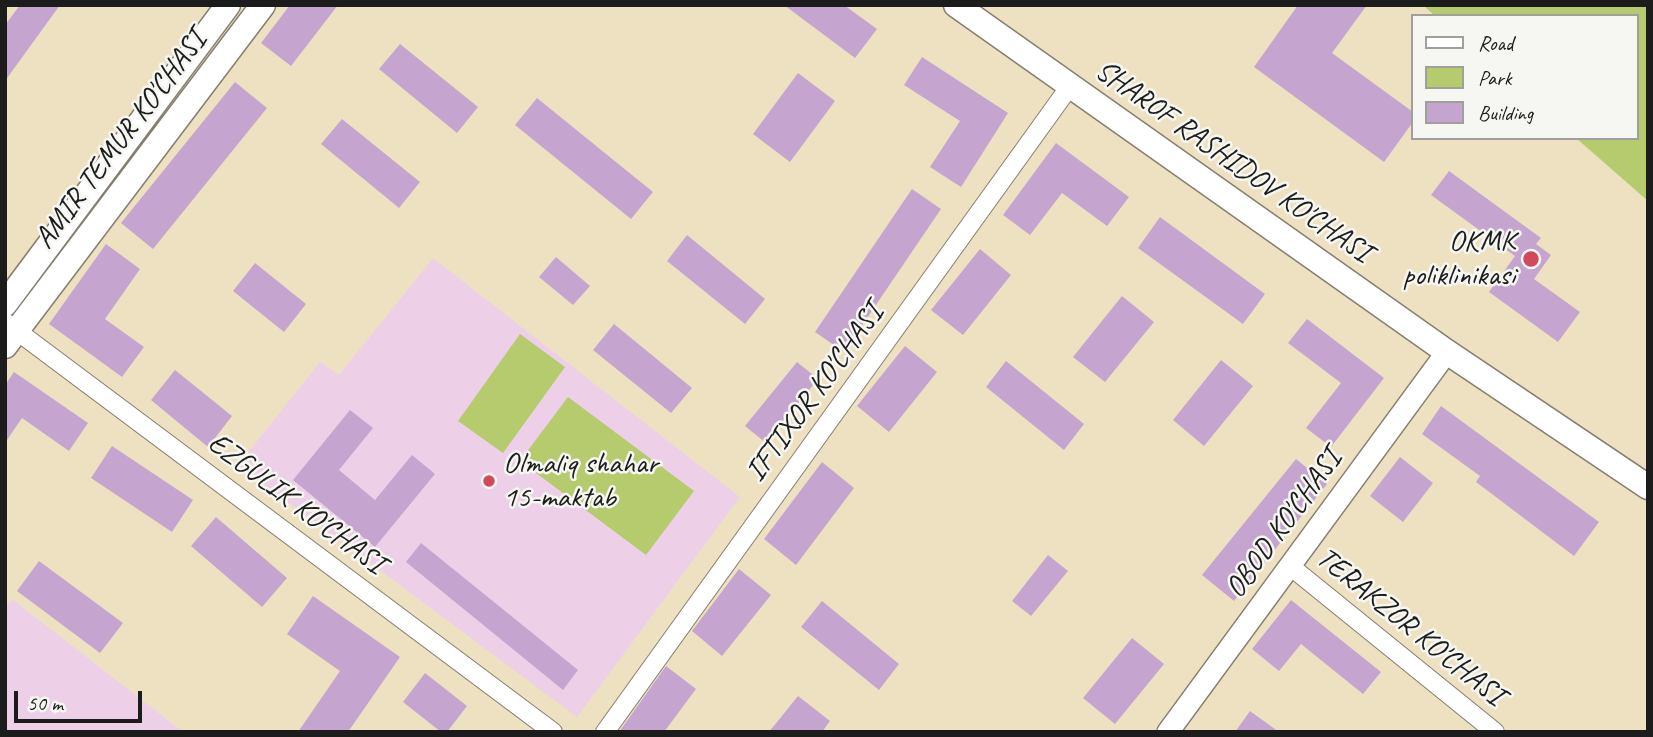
<!DOCTYPE html>
<style>
body{margin:0}
#map{position:relative;width:1653px;height:737px;overflow:hidden;background:#eee1c2;font-family:Caveat,sans-serif}
canvas{display:block}
.frame{position:absolute;inset:0;border:7px solid #1c1c1c;pointer-events:none}
.legend{position:absolute;left:1411px;top:14px;width:228px;height:126px;box-sizing:border-box;background:#f6f6f2;border:2px solid #9f9f9c;margin:0;padding:9px 12px;list-style:none;font-size:21px;color:#1c1c1c}
.legend li{display:flex;align-items:center;gap:14px;height:35px}
.legend b{width:35px;border:2px solid #9f9f9c}
.scale{position:absolute;left:14px;top:691px;width:128px;height:32px;box-sizing:border-box;border:4px solid #1c1c1c;border-top:0;padding-left:9px;font-size:21px;line-height:24px;white-space:nowrap;color:#1c1c1c;-webkit-text-stroke:5px #f6f6f2;paint-order:stroke}
</style>
<div id="map">
<canvas width="1653" height="737"></canvas>
<div class="frame"></div>
<ul class="legend">
<li><b style="height:9px;background:#fff"></b>Road</li>
<li><b style="height:19px;background:#b6ca6e"></b>Park</li>
<li><b style="height:19px;background:#c5a5cf"></b>Building</li>
</ul>
<div class="scale">50 m</div>
</div>
<script>
const ctx = document.querySelector('canvas').getContext('2d');
ctx.lineJoin = 'round';
function paint(path, color) { ctx.fillStyle = color; ctx.fill(path, 'evenodd'); }
const shape = rows => new Path2D(rows.map(r => 'M' + r).join(''));
function trace(path, color, width, dash) { ctx.strokeStyle = color; ctx.lineWidth = width; ctx.lineCap = dash ? 'butt' : 'round'; ctx.setLineDash(dash || []); ctx.stroke(path); }
function label(font, color, halo, rows, align = 'center') {
  ctx.font = font + ' Caveat,sans-serif'; ctx.lineWidth = 5; ctx.setLineDash([]); ctx.textBaseline = 'middle'; ctx.strokeStyle = halo; ctx.fillStyle = color; for (const [text, x, y, turn = 0] of rows) {
    ctx.save(); ctx.translate(x, y); ctx.rotate((+turn || 0) * Math.PI / 180); ctx.textAlign = isNaN(turn) ? turn : align; if (halo) ctx.strokeText(text, 0, 0); ctx.fillText(text, 0, 0); ctx.restore();
  }
}
paint(shape([
 [433,258,740,497,577,717,238,465,320,362,339,375],
 [12,599,183,732,5,732,5,608]
]), '#edd0e8');
paint(shape([
 [1423,5,1648,5,1648,201,1576,138,1637,138,1637,16,1435,16],
 [520,334,565,367,503,453,458,421],
 [568,397,694,491,646,555,520,461]
]), '#b6ca6e');
paint(shape([
 [20,5,60,5,5,81,5,25],
 [290,5,338,5,291,66,261,43],
 [784,5,844,5,877,29,855,58],
 [1298,5,1367,5,1332,53,1413,112,1413,122,1384,162,1254,67],
 [400,44,478,107,457,133,379,69],
 [922,57,1008,113,961,187,930,167,960,121,904,85],
 [798,73,835,101,790,162,753,134],
 [235,82,267,108,153,249,121,223],
 [537,98,653,192,631,219,515,125],
 [342,119,420,182,399,208,321,144],
 [1056,143,1129,197,1107,226,1062,193,1030,235,1003,215],
 [1449,171,1541,238,1536,244,1551,255,1534,279,1580,312,1558,342,1489,292,1515,256,1431,195],
 [912,189,941,209,844,352,815,332],
 [1160,217,1265,294,1243,324,1138,248],
 [687,235,765,299,745,324,667,261],
 [106,244,140,269,105,319,144,347,122,377,49,324],
 [980,249,1011,275,963,335,931,310],
 [556,257,590,286,573,305,539,277],
 [255,263,306,304,284,332,233,291],
 [1122,296,1154,322,1105,382,1073,357],
 [1307,319,1384,378,1331,447,1306,428,1341,383,1288,343],
 [614,324,692,388,671,413,593,350],
 [905,346,937,372,889,432,857,406],
 [1221,360,1253,386,1204,446,1173,420],
 [1006,361,1084,424,1064,450,986,387],
 [797,362,818,379,766,443,745,426],
 [175,370,232,416,208,447,151,400],
 [14,372,88,423,69,451,22,418,5,443,5,385],
 [1441,406,1599,522,1574,556,1476,482,1480,476,1422,434],
 [350,410,373,428,339,470,375,500,412,455,435,474,375,547,293,480],
 [112,446,193,500,172,532,91,478],
 [1400,457,1433,483,1403,522,1370,496],
 [1296,459,1327,484,1234,601,1202,575],
 [822,462,854,488,796,565,764,539],
 [216,517,287,578,262,607,191,546],
 [421,543,578,670,563,690,406,562],
 [1048,555,1068,571,1031,616,1012,601],
 [39,561,123,623,100,653,17,591],
 [739,569,771,595,722,656,692,631],
 [313,596,400,657,348,732,298,732,340,671,287,634],
 [1291,600,1381,672,1363,694,1301,644,1279,671,1252,649],
 [822,601,899,664,879,690,801,627],
 [1132,638,1164,664,1115,724,1083,698],
 [666,666,696,689,664,732,619,732],
 [425,673,467,706,447,732,441,732,403,702],
 [798,696,830,721,822,732,769,732],
 [1250,711,1279,732,1235,732]
]), '#c5a5cf');
const minor = shape([
 [5,322,553,732],
 [1290,566,1495,732],
 [605,732,1070,86]
]);
const tertiary = shape([
 [1168,732,1447,352]
]);
const secondary = shape([
 [956,5,1447,352,1648,487],
 [5,304,228,5],
 [5,346,263,5]
]);
trace(minor, '#857e6f', 20);
trace(tertiary, '#857e6f', 24);
trace(secondary, '#857e6f', 27);
trace(minor, '#fff', 18);
trace(tertiary, '#fff', 21);
trace(secondary, '#fff', 24);
for (const [x, y, r, color] of [
 [1531,259,9,"#d1495b"],
 [489,481,7,"#d1495b"]
]) { const dot = new Path2D(); dot.arc(x, y, r, 0, 2 * Math.PI); ctx.fillStyle = color; ctx.fill(dot); trace(dot, '#f6f6f2', 2.5); }
label('30px', '#1c1c1c', '#f6f6f2', [
 ["AMIR TEMUR KO'CHASI",121,140,-53],
 ["SHAROF RASHIDOV KO'CHASI",1233,162,35],
 ["IFTIXOR KO'CHASI",815,393,-54],
 ["EZGULIK KO'CHASI",296,504,37],
 ["OBOD KO'CHASI",1284,524,-54],
 ["TERAKZOR KO'CHASI",1410,627,39]
]);
label('30px', '#1c1c1c', '#f6f6f2', [
 ["OKMK",1515,242],
 ["poliklinikasi",1515,276],
 ["Olmaliq shahar",503,464,"left"],
 ["15-maktab",503,498,"left"]
], 'right');
</script>
